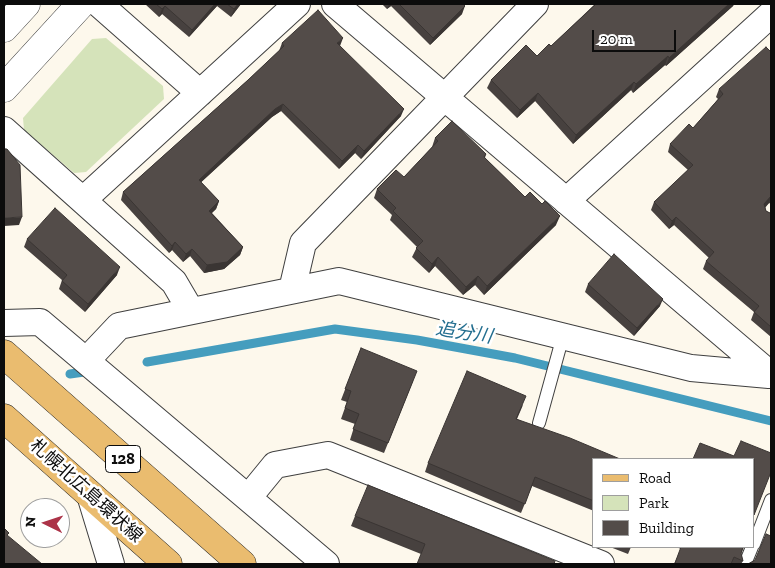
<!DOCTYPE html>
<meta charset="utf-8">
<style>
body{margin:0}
#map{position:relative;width:775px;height:568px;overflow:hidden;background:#fdf8ec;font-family:"Zilla Slab",serif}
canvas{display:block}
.frame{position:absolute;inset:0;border:5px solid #0c0c0c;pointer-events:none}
.legend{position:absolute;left:592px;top:458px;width:162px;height:90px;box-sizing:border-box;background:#fff;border:1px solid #9e9e9e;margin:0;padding:6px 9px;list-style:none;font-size:15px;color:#0c0c0c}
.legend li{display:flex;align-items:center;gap:10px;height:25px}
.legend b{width:25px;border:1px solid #9e9e9e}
.north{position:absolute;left:20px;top:498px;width:50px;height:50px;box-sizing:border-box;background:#fff;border:1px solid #9e9e9e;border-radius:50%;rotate:274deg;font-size:14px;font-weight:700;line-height:20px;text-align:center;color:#0c0c0c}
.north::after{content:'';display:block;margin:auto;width:18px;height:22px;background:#ac3348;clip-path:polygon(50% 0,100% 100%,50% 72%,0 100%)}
.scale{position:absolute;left:592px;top:30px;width:84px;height:22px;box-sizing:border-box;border:2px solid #0c0c0c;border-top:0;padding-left:6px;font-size:15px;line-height:18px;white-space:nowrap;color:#0c0c0c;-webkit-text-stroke:4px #fff;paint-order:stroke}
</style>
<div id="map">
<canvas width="775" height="568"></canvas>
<div class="frame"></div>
<ul class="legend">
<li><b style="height:6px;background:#eabc6f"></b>Road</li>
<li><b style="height:14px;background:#d5e3ba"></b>Park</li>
<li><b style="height:14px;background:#534c49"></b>Building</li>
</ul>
<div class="north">N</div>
<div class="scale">20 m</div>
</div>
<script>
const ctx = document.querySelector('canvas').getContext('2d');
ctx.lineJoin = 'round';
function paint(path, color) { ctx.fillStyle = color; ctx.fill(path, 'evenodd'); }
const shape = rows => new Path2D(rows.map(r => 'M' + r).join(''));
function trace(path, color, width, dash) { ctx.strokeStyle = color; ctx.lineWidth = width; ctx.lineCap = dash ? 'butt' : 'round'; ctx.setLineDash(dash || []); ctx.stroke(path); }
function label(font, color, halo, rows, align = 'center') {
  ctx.font = font + ' "Zilla Slab","Noto Sans JP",serif'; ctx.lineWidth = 5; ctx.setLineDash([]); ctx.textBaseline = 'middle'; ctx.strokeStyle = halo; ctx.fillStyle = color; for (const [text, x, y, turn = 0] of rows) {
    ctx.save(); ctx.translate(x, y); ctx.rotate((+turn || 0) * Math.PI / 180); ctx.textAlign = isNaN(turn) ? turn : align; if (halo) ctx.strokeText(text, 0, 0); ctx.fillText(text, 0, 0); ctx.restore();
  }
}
paint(shape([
 [106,38,163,86,164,99,86,172,74,173,24,130,23,118,92,39]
]), '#d5e3ba');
trace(shape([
 [147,362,335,329,417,340,515,358,771,421],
 [70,374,84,372]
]), '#459dbe', 9);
const service = shape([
 [539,423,563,336],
 [754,544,771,500],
 [745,564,752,547]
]);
const minor = shape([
 [99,4,200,93],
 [335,4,771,375],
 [4,130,174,282,191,311],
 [83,200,297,4],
 [566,201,771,14],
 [292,290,303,243,535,4],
 [4,323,40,322,326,564],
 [86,361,119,326,339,281,691,368,769,375],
 [90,495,111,564],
 [248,498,275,465,328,455,601,564]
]);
const tertiary = shape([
 [4,28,26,4],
 [4,88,81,4]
]);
const primary = shape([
 [4,354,242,564],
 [4,418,168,564]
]);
trace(service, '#3f3f3f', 14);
trace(minor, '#3f3f3f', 28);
trace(tertiary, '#3f3f3f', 29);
trace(primary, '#1d1d1d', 29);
trace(service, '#fff', 12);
trace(minor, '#fff', 26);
trace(tertiary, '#fff', 28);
trace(primary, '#eabc6f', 28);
paint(shape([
 [145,4,241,4,231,17,217,6,189,37,162,14,159,17],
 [382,4,463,4,462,14,430,45,391,6,387,9],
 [592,4,734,4,733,6,666,66,665,65,633,93,631,90,573,144,535,101,517,118,487,88,491,80,537,56,551,46,594,5],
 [282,43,340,46,401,116,361,159,355,153,339,169,281,111,272,117,201,182,219,201,216,209,212,213,243,247,240,255,224,269,204,273,190,256,183,262,172,250,169,253,121,200,123,192,248,80,279,51],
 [771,52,771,204,769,203,765,208,766,211,770,213,771,213,771,337,751,320,754,312,703,269,706,261,709,258,674,225,669,229,651,210,654,202,688,170,668,152,670,144,693,128,718,99,716,97,719,89],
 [435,138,486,154,485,158,525,197,556,225,484,295,475,285,463,295,435,266,429,273,412,257,417,247,390,220,392,215,374,198,377,189,404,177,432,147],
 [27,239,117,275,85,312,59,289,62,280,24,247],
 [588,284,660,306,634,336,585,292],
 [361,348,413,381,384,453,350,440,355,424,341,419,347,402,341,400],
 [523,405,517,419,594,459,594,511,532,486,521,513,425,472,428,463],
 [355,516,555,561,421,554,351,526],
 [610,547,631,547,628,554],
 [676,547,744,547,741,554,743,561,741,564,674,564,681,549]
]), '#47413f');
paint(shape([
 [215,4,218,4,217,6,189,37,192,30],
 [238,4,241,4,231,17,234,9],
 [389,4,392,4,391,6,387,9],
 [729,4,734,4,733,6,666,66,669,58],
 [165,6,162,14,159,17,162,9],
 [465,6,462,14,430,45,433,38],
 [343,38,340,46,334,51,337,43],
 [668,56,665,65,633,93,636,84],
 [634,82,631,90,573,144,576,135],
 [538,93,535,101,517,118,520,110],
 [283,104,281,111,272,117,196,187,199,180,275,109],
 [404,109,401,116,361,159,364,151],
 [358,145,355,153,339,169,342,161],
 [771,196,769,203,761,211,764,204],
 [219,201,216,209,206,218,209,211],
 [560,216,556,225,484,295,487,286],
 [22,217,19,225,4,226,4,218],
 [676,217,674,225,669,229,672,221],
 [175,242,172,250,169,253,172,246],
 [243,247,240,255,224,269,204,273,207,265],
 [192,249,190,256,183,262,186,254],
 [438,257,435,266,429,273,432,264],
 [120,267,117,275,85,312,88,304],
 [478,276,475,285,463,295,466,287],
 [663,299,660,306,634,336,637,328]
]), '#3a3533');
const building = shape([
 [156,4,215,4,192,30,165,6,162,9,156,4],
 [227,4,238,4,234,9,227,4],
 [399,4,463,4,465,6,433,38,399,4],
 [596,4,729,4,669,58,668,56,636,84,634,82,576,135,538,93,520,110,491,80,526,45,537,56,549,44,551,46,596,4],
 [318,10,343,38,337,43,404,109,364,151,358,145,342,161,283,104,275,109,199,180,219,201,209,211,243,247,227,262,207,265,192,249,186,254,175,242,172,246,123,192,248,80,284,46,282,43,318,10],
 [766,47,771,52,771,196,764,204,766,211,770,213,771,213,771,327,754,312,759,306,706,261,714,252,676,217,672,221,654,202,693,165,670,144,689,124,693,128,723,94,719,89,766,47],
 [452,121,486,154,484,157,525,197,530,192,542,204,545,201,560,216,487,286,478,276,466,287,438,257,432,264,416,248,423,241,393,211,396,208,377,189,396,170,404,177,438,141,435,138,452,121],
 [4,149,7,149,20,165,22,217,4,218,4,149],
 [55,208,120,267,88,304,62,281,67,275,27,239,55,208],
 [614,254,663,299,637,328,588,284,614,254],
 [361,348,417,371,388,443,353,429,359,414,345,408,351,391,345,389,361,348],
 [467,371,526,396,516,419,570,438,620,459,594,459,594,501,535,477,525,504,428,463,467,371],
 [741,441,771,453,771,472,754,515,754,459,693,459,700,443,734,456,741,441],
 [368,485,555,561,554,564,417,564,425,544,355,516,368,485],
 [4,528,9,533,7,535,42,564,4,564,4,528],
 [766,534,771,536,771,564,748,564,755,560,766,534],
 [681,547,743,547,741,553,743,561,734,557,731,564,677,564,675,563,681,547]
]);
paint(building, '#534c49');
trace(building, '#3a3533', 1);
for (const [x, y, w] of [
 [123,459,35]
]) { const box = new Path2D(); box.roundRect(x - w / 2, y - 13.5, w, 27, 4); ctx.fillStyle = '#fff'; ctx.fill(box); trace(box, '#0c0c0c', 1); }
label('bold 16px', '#0c0c0c', null, [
 ["128",123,459]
]);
label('18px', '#0c0c0c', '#fff', [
 ["札幌北広島環状線",86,491,42]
]);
label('italic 19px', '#236e8f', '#fff', [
 ["追分川",464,333,9]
]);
</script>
